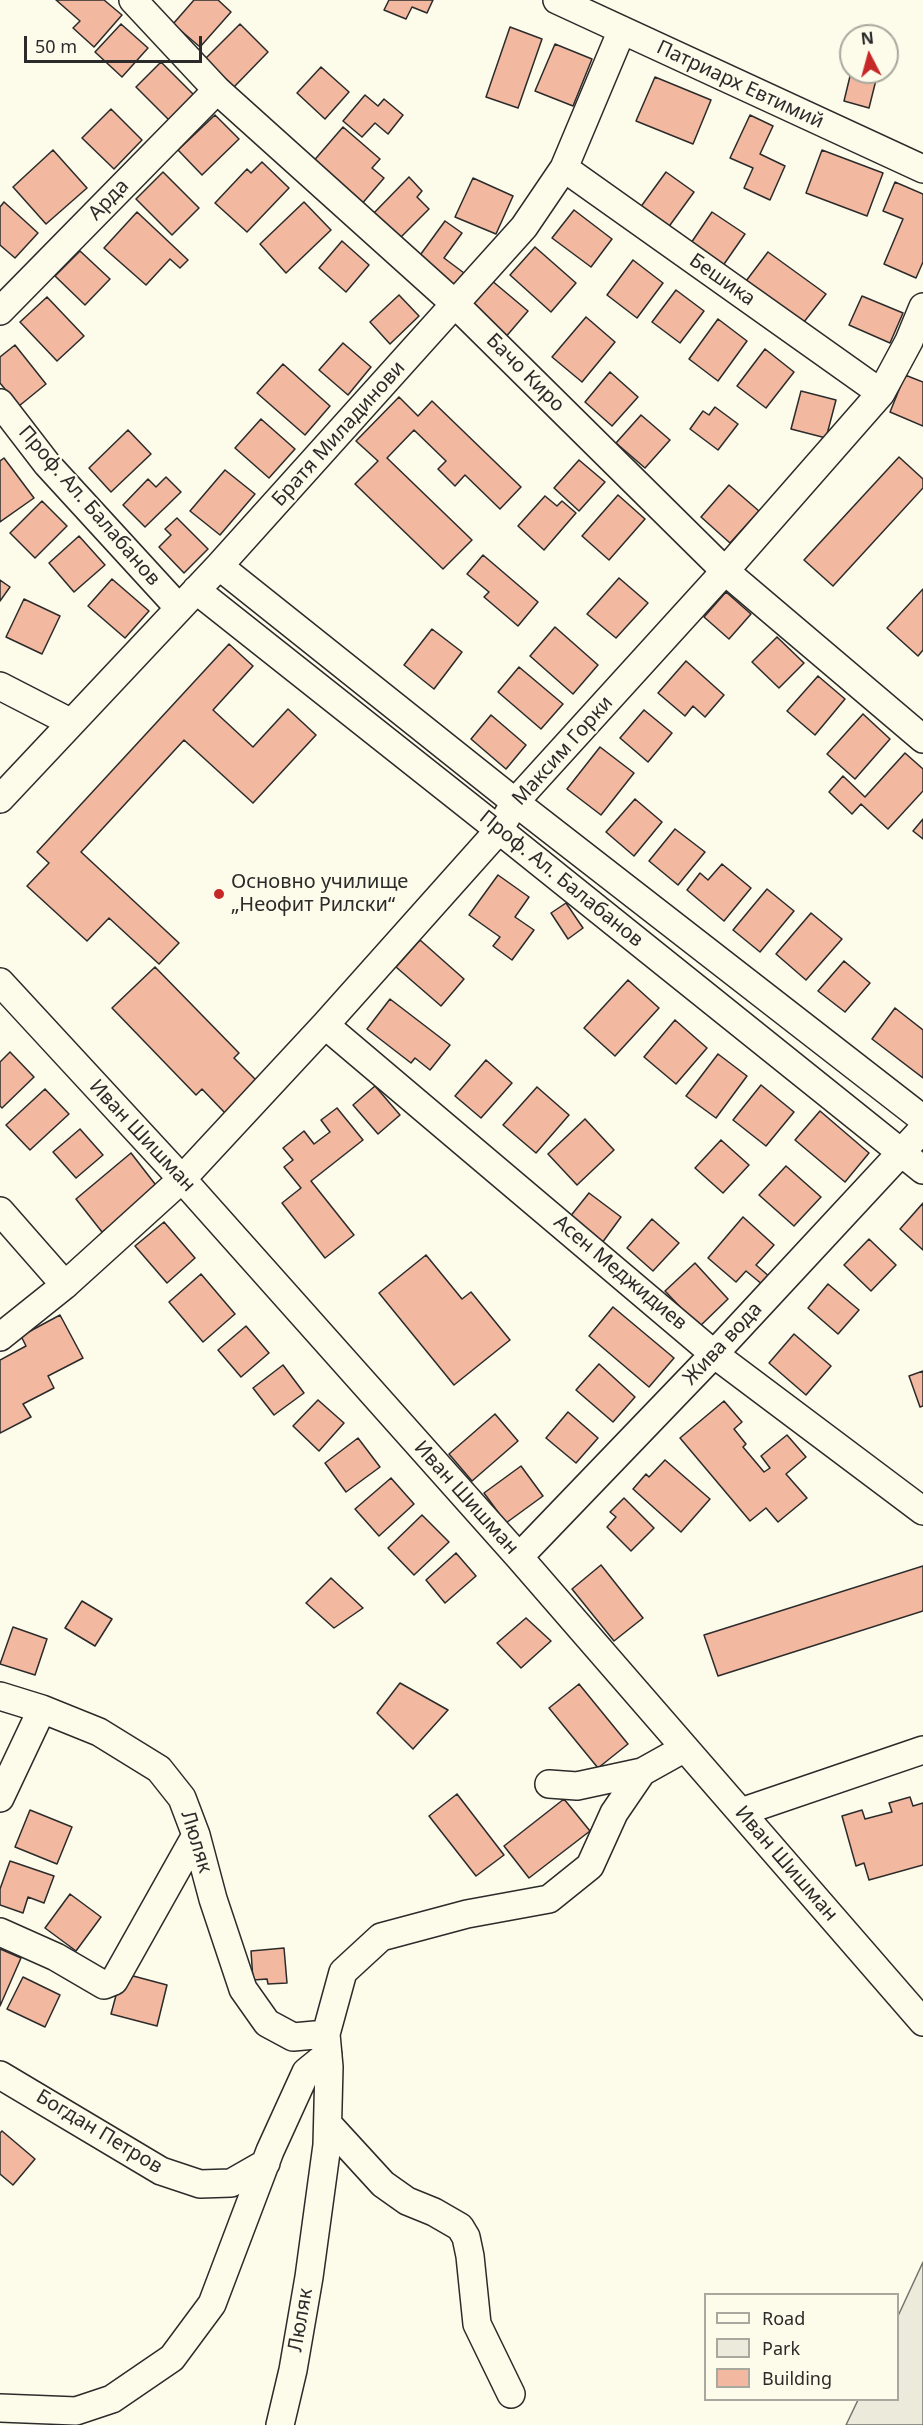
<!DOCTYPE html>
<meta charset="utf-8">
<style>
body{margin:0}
#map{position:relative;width:923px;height:2425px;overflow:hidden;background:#fdfbea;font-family:"Noto Sans",sans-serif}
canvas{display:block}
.legend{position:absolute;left:704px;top:2293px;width:195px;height:108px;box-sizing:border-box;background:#fdfbea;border:2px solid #a9a89e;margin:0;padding:8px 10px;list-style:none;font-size:18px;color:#2b2b2b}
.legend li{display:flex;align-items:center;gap:12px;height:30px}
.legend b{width:30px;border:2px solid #a9a89e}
.north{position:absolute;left:839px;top:24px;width:60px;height:60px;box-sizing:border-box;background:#fdfbea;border:2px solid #a9a89e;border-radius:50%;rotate:354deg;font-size:16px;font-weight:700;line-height:24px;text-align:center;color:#2b2b2b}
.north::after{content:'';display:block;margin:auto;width:21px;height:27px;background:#c62828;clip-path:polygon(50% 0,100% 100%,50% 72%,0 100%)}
.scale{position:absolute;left:24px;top:36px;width:178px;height:27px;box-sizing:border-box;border:3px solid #2b2b2b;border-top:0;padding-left:8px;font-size:18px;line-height:21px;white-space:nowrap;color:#2b2b2b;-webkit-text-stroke:4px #fdfbea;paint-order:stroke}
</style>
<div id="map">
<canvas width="923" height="2425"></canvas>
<ul class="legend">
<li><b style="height:8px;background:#fdfbea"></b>Road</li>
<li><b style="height:16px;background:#ecebdb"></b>Park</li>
<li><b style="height:16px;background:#f2b8a0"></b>Building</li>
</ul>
<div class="north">N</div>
<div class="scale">50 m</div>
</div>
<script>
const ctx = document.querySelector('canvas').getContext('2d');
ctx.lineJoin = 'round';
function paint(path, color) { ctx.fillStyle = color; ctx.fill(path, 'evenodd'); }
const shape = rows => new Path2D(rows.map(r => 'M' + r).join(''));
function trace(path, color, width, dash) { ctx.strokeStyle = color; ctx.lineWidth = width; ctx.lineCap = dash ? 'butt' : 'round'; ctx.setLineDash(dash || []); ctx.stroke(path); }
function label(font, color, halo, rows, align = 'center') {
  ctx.font = font + ' "Noto Sans",sans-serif'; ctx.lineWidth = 4.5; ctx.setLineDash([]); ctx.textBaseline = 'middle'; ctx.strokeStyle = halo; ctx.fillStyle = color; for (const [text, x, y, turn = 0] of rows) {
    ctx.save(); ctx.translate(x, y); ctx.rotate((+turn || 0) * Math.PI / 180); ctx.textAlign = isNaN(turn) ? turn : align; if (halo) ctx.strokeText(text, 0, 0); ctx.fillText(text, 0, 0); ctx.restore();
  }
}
const green = shape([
 [923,2262,923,2425,846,2425,858,2400,898,2400,898,2316,923,2262]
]);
paint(green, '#ecebdb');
trace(green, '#74746e', 1.5);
const building = shape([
 [56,0,104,0,122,15,94,47,73,28,80,21,56,0],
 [194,0,218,0,231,12,200,47,173,24,194,0],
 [389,0,433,0,427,13,412,7,406,19,384,10,389,0],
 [121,24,148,48,122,77,95,52,121,24],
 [240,24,268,52,234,87,205,59,240,24],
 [510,27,542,39,518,108,486,97,510,27],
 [555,44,592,59,573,106,535,91,555,44],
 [161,62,196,97,171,122,136,87,161,62],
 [321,67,349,92,325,119,297,93,321,67],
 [851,72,878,72,869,108,844,101,851,72],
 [655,77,711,100,693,144,636,121,655,77],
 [365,95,378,106,384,99,403,115,388,134,375,123,362,137,343,121,365,95],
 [111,109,142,140,114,169,82,138,111,109],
 [215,115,239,139,202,175,178,150,215,115],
 [750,115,773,126,760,154,785,166,770,200,744,188,753,168,730,158,750,115],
 [343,127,380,159,372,168,384,178,360,206,311,164,343,127],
 [53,150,87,188,46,224,13,187,53,150],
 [822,150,883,173,867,216,806,193,822,150],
 [262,162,289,188,247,232,215,203,247,169,251,173,262,162],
 [163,172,199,208,172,235,136,199,163,172],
 [666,172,694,192,665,232,637,212,666,172],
 [409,177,422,191,417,197,429,209,396,242,370,217,409,177],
 [473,178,513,196,496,234,455,217,473,178],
 [895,182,923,194,923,262,916,278,884,264,903,219,883,211,895,182],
 [4,202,38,233,15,258,0,245,0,207,4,202],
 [304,202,331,230,286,273,260,244,304,202],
 [574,210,612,239,591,267,552,238,574,210],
 [137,212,188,260,180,268,170,259,146,285,104,248,137,212],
 [712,212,745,234,722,267,689,246,712,212],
 [445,221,462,233,444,258,464,273,455,285,418,258,445,221],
 [342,241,369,265,346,292,319,268,342,241],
 [535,247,576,283,551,312,510,275,535,247],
 [80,251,110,279,85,305,55,276,80,251],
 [768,252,826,294,800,327,743,285,768,252],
 [633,260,663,283,637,318,607,295,633,260],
 [491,280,528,311,504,339,467,308,491,280],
 [676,290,704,311,680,343,652,322,676,290],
 [399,295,419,316,390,344,370,322,399,295],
 [862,296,903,313,890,343,849,325,862,296],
 [47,297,84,336,57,361,20,322,47,297],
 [586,317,615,342,582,382,552,357,586,317],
 [718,319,747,341,718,381,689,359,718,319],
 [343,343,371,367,348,395,319,370,343,343],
 [15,345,46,384,19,406,0,383,0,357,15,345],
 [765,349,794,372,766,408,737,386,765,349],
 [283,364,330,406,305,435,257,393,283,364],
 [610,372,638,397,612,426,585,402,610,372],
 [905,375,923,382,923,426,890,412,905,375],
 [801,391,836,400,826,438,791,429,801,391],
 [399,397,418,416,432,401,521,487,500,509,465,475,455,486,438,469,446,461,414,430,387,458,472,540,443,569,355,484,378,461,356,441,399,397],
 [715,407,738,424,718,450,690,429,703,411,709,415,715,407],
 [641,415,670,440,645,468,616,443,641,415],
 [261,419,295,449,269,478,235,448,261,419],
 [128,430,151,454,111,492,89,468,128,430],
 [899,457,923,479,923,488,833,586,804,560,899,457],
 [4,458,34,498,0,522,0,461,4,458],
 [579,460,605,482,579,511,554,488,579,460],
 [225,470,255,494,220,535,190,511,225,470],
 [166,477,181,492,145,527,123,505,148,479,156,487,166,477],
 [729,485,759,511,730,543,701,517,729,485],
 [618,495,645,519,609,560,582,536,618,495],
 [545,496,557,506,562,501,576,513,544,550,518,526,545,496],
 [42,501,67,526,35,558,10,533,42,501],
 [177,518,208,549,184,573,159,547,171,535,165,529,177,518],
 [79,536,105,565,74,592,49,563,79,536],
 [483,555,538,602,518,626,484,597,489,592,467,574,483,555],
 [619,578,648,603,616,638,587,614,619,578],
 [112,579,149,611,125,638,88,606,112,579],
 [0,580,10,587,0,601,0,580],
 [923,589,923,650,918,656,887,628,923,589],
 [726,592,751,614,729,639,704,617,726,592],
 [24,599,60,616,42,654,6,637,24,599],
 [555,627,598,665,573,694,530,656,555,627],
 [432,629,462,652,434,689,404,665,432,629],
 [777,637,804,663,779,688,752,662,777,637],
 [229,644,253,666,213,710,253,747,288,709,316,735,253,803,184,740,81,852,179,943,159,964,109,918,87,941,27,886,49,863,37,852,229,644],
 [686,661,724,695,705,717,693,706,685,716,658,693,686,661],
 [519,667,563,704,541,729,498,692,519,667],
 [818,676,845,699,815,735,787,711,818,676],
 [644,710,672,733,648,762,620,738,644,710],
 [863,714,890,739,855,779,827,754,863,714],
 [491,715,526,745,506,769,471,739,491,715],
 [600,747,634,773,601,815,567,789,600,747],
 [905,753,923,769,923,791,888,829,861,804,852,814,829,792,843,776,865,797,905,753],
 [635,799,662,822,634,856,606,832,635,799],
 [923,819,923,839,913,831,923,819],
 [675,829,705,852,678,885,649,861,675,829],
 [722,864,751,888,724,921,687,890,700,873,708,880,722,864],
 [498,875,529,897,515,917,534,930,512,960,493,946,500,937,469,915,498,875],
 [767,889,794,911,760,952,733,930,767,889],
 [566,903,583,928,568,939,551,913,566,903],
 [811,913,842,939,806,980,776,954,811,913],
 [420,940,464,979,441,1006,396,967,420,940],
 [844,961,870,983,845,1012,818,991,844,961],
 [155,967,239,1053,234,1058,259,1083,226,1114,202,1089,196,1095,112,1008,155,967],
 [628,980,659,1008,615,1056,584,1028,628,980],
 [390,999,450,1045,430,1070,415,1058,411,1063,367,1029,390,999],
 [895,1008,923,1030,923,1078,872,1039,895,1008],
 [675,1020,707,1048,676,1084,644,1057,675,1020],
 [10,1052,34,1077,2,1108,0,1106,0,1062,10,1052],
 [718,1054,747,1076,716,1118,686,1096,718,1054],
 [486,1060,512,1083,481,1118,455,1096,486,1060],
 [761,1085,794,1112,766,1146,733,1120,761,1085],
 [375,1086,400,1115,378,1134,353,1105,375,1086],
 [537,1087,569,1115,536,1153,503,1125,537,1087],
 [45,1089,69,1114,30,1150,6,1125,45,1089],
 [337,1108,363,1140,311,1181,354,1235,325,1258,282,1203,301,1188,284,1167,293,1160,283,1148,304,1131,314,1144,330,1132,321,1120,337,1108],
 [820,1111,869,1153,845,1182,795,1140,820,1111],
 [585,1119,614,1150,577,1185,548,1154,585,1119],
 [80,1129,103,1155,76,1178,53,1152,80,1129],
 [721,1140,749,1165,723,1193,695,1168,721,1140],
 [131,1153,162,1193,141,1202,102,1232,76,1199,131,1153],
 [786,1166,821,1197,794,1226,759,1195,786,1166],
 [589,1193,621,1217,602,1243,569,1218,589,1193],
 [923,1203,923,1250,900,1229,923,1203],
 [743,1217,774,1245,756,1265,770,1277,763,1285,746,1271,736,1282,708,1258,743,1217],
 [652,1219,679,1243,653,1271,627,1248,652,1219],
 [164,1222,195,1258,167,1283,135,1246,164,1222],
 [869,1239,896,1265,871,1291,844,1265,869,1239],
 [426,1255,462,1299,471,1292,510,1340,454,1385,379,1293,426,1255],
 [695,1263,728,1299,699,1327,665,1291,695,1263],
 [201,1274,235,1314,203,1342,169,1302,201,1274],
 [828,1284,859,1310,838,1334,808,1308,828,1284],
 [613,1307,674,1358,649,1387,589,1336,613,1307],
 [60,1315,83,1358,48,1376,54,1388,23,1404,31,1417,0,1433,0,1360,26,1346,21,1336,60,1315],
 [246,1326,269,1353,241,1377,218,1350,246,1326],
 [794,1334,831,1366,806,1395,769,1363,794,1334],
 [599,1364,635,1397,613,1422,576,1390,599,1364],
 [283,1365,304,1393,274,1415,253,1388,283,1365],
 [923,1371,923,1406,920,1407,909,1376,923,1371],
 [318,1400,344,1423,319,1451,293,1426,318,1400],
 [724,1401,742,1422,734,1429,746,1444,743,1447,764,1472,770,1468,761,1456,787,1435,806,1457,786,1474,807,1498,778,1522,766,1508,750,1521,680,1438,724,1401],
 [568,1412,598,1438,576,1463,546,1438,568,1412],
 [495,1414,518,1441,472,1481,449,1454,495,1414],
 [358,1438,380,1467,346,1492,325,1463,358,1438],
 [665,1460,710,1499,681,1532,633,1489,646,1474,649,1477,665,1460],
 [521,1466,543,1496,506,1523,484,1493,521,1466],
 [391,1478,414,1504,379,1536,355,1509,391,1478],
 [624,1498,654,1528,631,1551,607,1527,616,1517,610,1512,624,1498],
 [422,1515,449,1542,414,1575,388,1548,422,1515],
 [456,1553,476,1576,445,1603,426,1580,456,1553],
 [601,1565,643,1618,614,1641,572,1589,601,1565],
 [923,1566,923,1611,718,1676,704,1635,923,1566],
 [331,1578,363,1608,334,1628,306,1603,331,1578],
 [82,1601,112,1619,95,1646,65,1628,82,1601],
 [526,1618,551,1641,521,1668,497,1643,526,1618],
 [13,1627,47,1639,35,1675,0,1664,13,1627],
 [400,1683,448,1710,413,1749,377,1713,400,1683],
 [579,1684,628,1744,598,1768,549,1708,579,1684],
 [457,1794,504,1855,476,1876,429,1816,457,1794],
 [910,1797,913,1806,923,1803,923,1865,869,1880,864,1863,856,1866,842,1816,862,1810,865,1819,892,1812,889,1803,910,1797],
 [564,1799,590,1831,529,1878,504,1846,564,1799],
 [30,1810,72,1827,57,1864,15,1847,30,1810],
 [10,1861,54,1876,44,1903,28,1897,23,1913,0,1905,0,1889,10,1861],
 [70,1894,101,1917,76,1951,45,1928,70,1894],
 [284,1948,287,1983,268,1984,267,1979,253,1980,251,1951,284,1948],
 [0,1949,21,1958,0,2006,0,1949],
 [122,1973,167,1985,157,2026,111,2014,122,1973],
 [23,1977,60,1995,45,2027,7,2009,23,1977],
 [2,2131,35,2159,13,2185,0,2174,0,2133,2,2131]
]);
paint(building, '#f2b8a0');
trace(building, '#2b2b2b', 1.5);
const minor = shape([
 [133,0,217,90,456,305,725,571,923,739],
 [557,0,923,169],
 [564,168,881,393],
 [0,311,217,90],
 [0,403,47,464,179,608],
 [219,566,515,802,923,1119],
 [196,590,499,830,923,1170],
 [0,686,70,722],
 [0,799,219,566,524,227,564,168,622,30],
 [0,982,182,1179,519,1557,923,2022],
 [325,1025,714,1354,923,1511],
 [0,1211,65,1285,182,1179,325,1025,499,830,515,802,725,571,881,393,909,341,923,307],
 [0,1337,65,1285],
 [519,1557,714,1354,923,1129],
 [0,1696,42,1709,99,1732,159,1769,182,1798,196,1835,213,1899,243,1989,267,2023,293,2037,326,2034],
 [549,1784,577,1786,642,1772],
 [0,1798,42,1709],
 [741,1812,923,1750],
 [0,1932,56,1957,104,1985,114,1981,196,1835],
 [0,2075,161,2171,200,2184,231,2183,266,2163],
 [328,2124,383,2184,407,2201,434,2212,460,2227,466,2237,470,2256,477,2324,511,2394],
 [0,2408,76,2411,112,2399,172,2358,212,2304,270,2151,306,2072,328,2054],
 [280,2425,293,2370,309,2277,327,2145,329,2067,326,2034,343,1972,381,1937,467,1914,549,1899,590,1866,614,1813,642,1772,685,1748]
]);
trace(minor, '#2b2b2b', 30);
trace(minor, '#fdfbea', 27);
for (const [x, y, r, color] of [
 [219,894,6,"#c62828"]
]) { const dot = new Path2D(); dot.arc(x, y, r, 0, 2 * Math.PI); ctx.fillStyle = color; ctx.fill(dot); trace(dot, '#fdfbea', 2); }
label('20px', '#2b2b2b', '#fdfbea', [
 ["Патриарх Евтимий",740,85,25],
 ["Арда",109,200,-46],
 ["Бешика",722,280,35],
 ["Бачо Киро",525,373,45],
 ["Братя Миладинови",339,434,-48],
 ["Проф. Ал. Балабанов",89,506,49],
 ["Максим Горки",563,751,-48],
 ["Проф. Ал. Балабанов",561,879,39],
 ["Иван Шишман",142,1136,47],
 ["Асен Меджидиев",620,1273,40],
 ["Жива вода",723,1344,-47],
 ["Иван Шишман",466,1498,48],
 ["Люляк",196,1842,73],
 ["Иван Шишман",786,1864,49],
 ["Богдан Петров",99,2132,31],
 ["Люляк",301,2320,-80]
]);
label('20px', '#2b2b2b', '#fdfbea', [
 ["Основно училище",231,882],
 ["„Неофит Рилски“",231,905]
], 'left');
</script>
